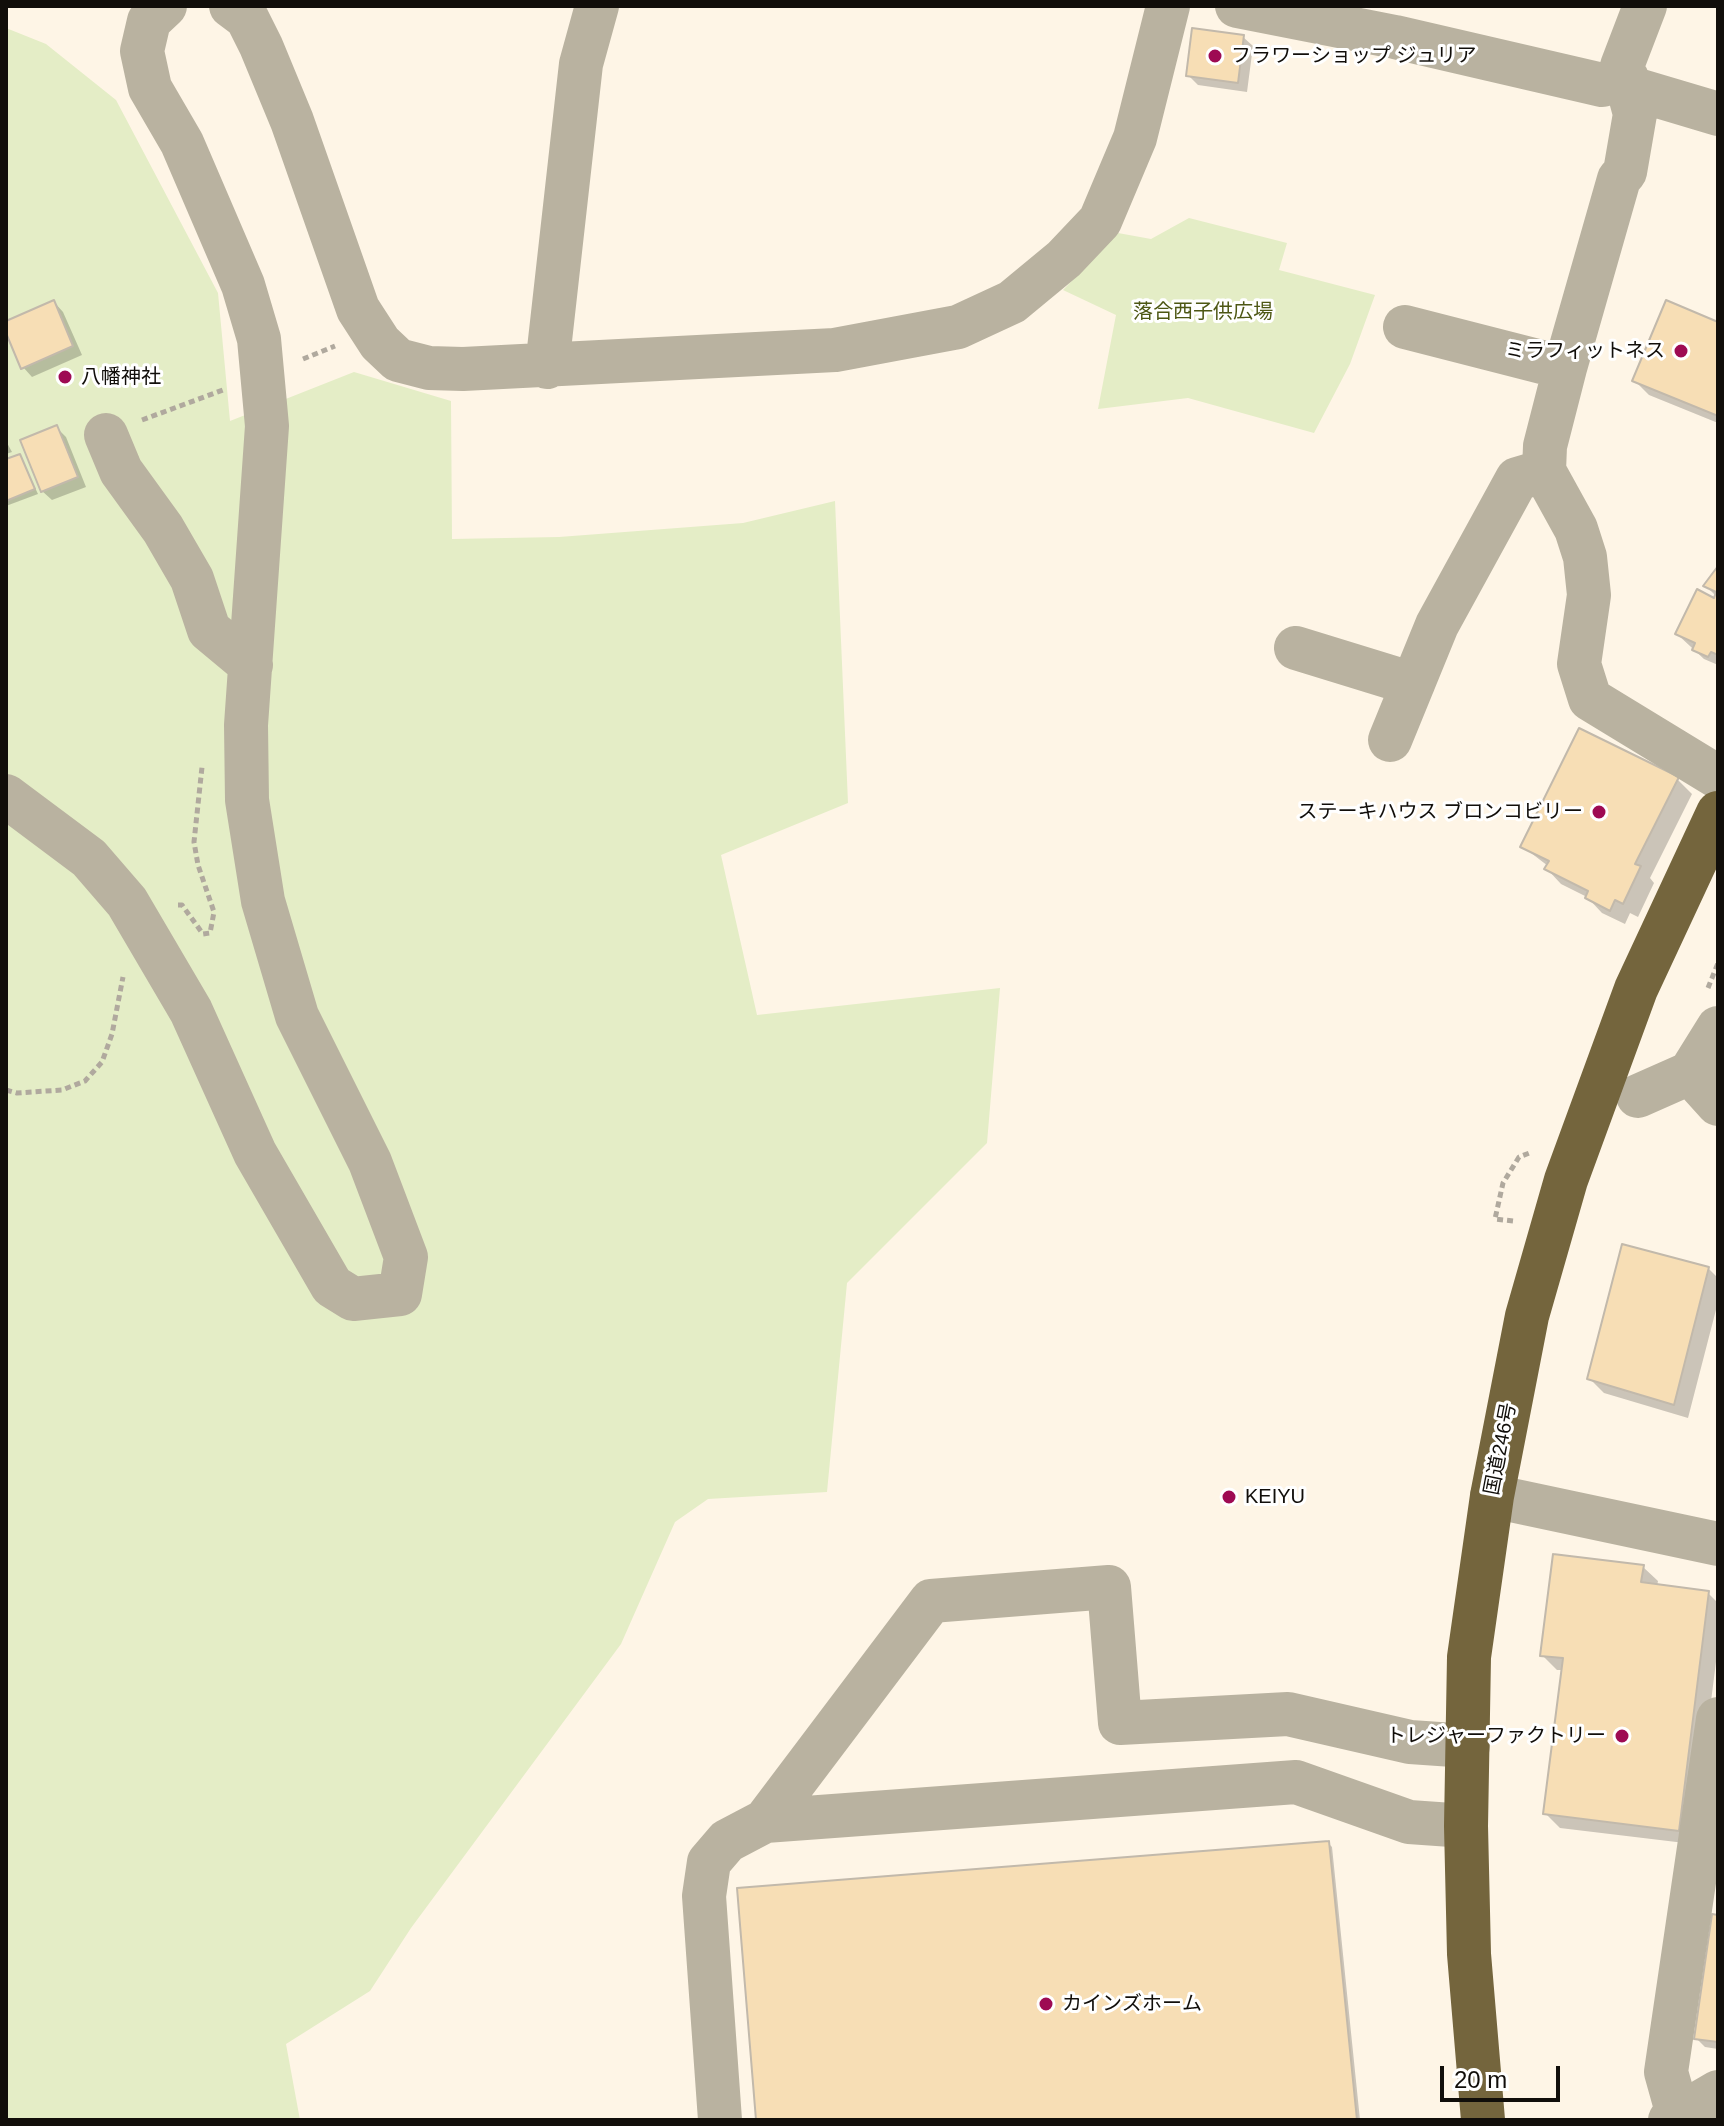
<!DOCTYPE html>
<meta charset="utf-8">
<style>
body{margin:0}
#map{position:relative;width:1724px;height:2126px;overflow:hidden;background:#fef5e6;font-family:Helvetica,sans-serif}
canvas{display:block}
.frame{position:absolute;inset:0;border:8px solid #110e0a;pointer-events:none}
.scale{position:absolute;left:1440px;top:2066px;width:120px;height:36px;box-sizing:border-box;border:4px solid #110e0a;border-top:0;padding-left:10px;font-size:24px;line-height:28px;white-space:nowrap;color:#110e0a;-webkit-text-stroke:6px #fff;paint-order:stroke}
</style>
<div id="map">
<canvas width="1724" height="2126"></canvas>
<div class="frame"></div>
<div class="scale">20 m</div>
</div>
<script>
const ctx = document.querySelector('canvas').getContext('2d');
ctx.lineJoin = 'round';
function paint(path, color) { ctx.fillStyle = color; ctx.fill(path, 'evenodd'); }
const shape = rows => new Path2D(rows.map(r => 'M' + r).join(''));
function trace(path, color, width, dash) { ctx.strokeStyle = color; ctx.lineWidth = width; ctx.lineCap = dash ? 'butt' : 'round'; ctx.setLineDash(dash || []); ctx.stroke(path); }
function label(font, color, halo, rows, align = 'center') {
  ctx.font = font + ' Helvetica,"Noto Sans JP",sans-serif'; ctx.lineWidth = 6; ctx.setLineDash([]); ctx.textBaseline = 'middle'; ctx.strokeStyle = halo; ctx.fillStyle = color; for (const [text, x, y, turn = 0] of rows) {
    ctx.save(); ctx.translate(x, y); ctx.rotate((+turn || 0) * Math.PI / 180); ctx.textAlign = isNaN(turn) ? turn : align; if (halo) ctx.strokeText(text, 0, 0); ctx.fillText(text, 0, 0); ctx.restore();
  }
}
paint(shape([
 [6,28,46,44,116,100,218,293,230,421,354,372,451,401,452,539,559,537,743,523,835,501,848,803,721,855,757,1015,1000,988,987,1143,847,1283,827,1492,708,1499,675,1522,621,1644,411,1928,370,1991,286,2044,300,2120,6,2120],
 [1189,218,1287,243,1279,270,1375,295,1350,364,1314,433,1188,398,1098,409,1116,315,1063,290,1118,233,1151,239]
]), '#e4edc6');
paint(shape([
 [1243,37,1253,46,1247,92,1198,85,1189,76],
 [54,302,63,312,82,355,32,377,23,367,6,323],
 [1718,324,1718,423,1649,395,1634,380],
 [57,428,66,437,86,487,52,500,42,491],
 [6,441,12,452,6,454],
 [20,456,38,494,6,506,6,462],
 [1718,569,1718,665,1704,659,1677,634,1715,601,1715,595,1706,586],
 [1677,779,1692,794,1650,878,1654,883,1638,917,1630,913,1625,924,1602,913,1587,897,1561,884,1547,869,1548,866,1522,846],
 [1708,1268,1718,1278,1718,1302,1688,1418,1604,1393,1589,1378],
 [1643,1567,1658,1581,1657,1586,1708,1593,1718,1603,1718,1646,1693,1844,1560,1828,1545,1813,1563,1670,1557,1670,1542,1655],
 [1328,1843,1332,1847,1360,2120,758,2120],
 [1718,1917,1718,2049,1705,2047,1696,2038]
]), '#0003');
const building = shape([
 [1192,28,1244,35,1238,83,1186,76,1192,28],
 [54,300,73,346,21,369,6,333,6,321,54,300],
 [1666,300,1718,322,1718,416,1632,381,1666,300],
 [57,425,78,477,41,492,20,440,57,425],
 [20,454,35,489,6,501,6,459,20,454],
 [1718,566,1718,655,1711,652,1708,657,1692,650,1695,643,1675,634,1697,589,1714,598,1716,592,1703,586,1718,566],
 [1579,728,1679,777,1635,864,1641,866,1623,904,1615,900,1610,911,1585,898,1588,891,1544,869,1549,861,1520,847,1579,728],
 [1622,1244,1709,1267,1674,1405,1587,1379,1622,1244],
 [1553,1554,1644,1565,1641,1582,1709,1591,1679,1831,1543,1814,1563,1658,1540,1656,1553,1554],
 [1329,1841,1357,2120,756,2120,737,1888,1329,1841],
 [1712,1914,1718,1915,1718,2042,1694,2039,1712,1914]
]);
paint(building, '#f7deb5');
trace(building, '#c2b9ab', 2);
trace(shape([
 [303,359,335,346],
 [142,420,223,390],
 [178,905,182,905,203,934,210,933,214,912,198,865,194,842,202,767],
 [1708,988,1718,963],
 [6,1090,17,1093,62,1090,85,1081,102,1062,112,1034,123,977],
 [1513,1221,1495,1219,1503,1183,1519,1157,1532,1152]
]), '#b0a99e', 5, [6, 4]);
trace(shape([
 [231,6,247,18,261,46,292,121,358,309,380,343,398,360,429,368,463,369,835,350,958,327,1012,302,1064,259,1100,221,1135,138,1168,6],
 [1237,6,1395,37,1602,85,1627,78],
 [1645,6,1622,66,1635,114,1625,172,1619,179,1565,368,1545,446,1544,471,1576,529,1585,557,1589,595,1579,664,1590,699,1718,777],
 [1631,88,1718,114],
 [1405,327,1565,368],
 [547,367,581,64,597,6],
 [106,435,121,471,163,529,192,579,209,630,251,665],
 [1296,648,1413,684],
 [1390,740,1437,625,1517,479,1544,471],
 [6,796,89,858,127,902,191,1011,255,1153,332,1286,353,1299,400,1294,406,1257,370,1162,297,1016,263,901,247,800,246,725,267,426,259,339,243,285,182,143,150,88,142,51,149,21,165,6],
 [1690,1073,1718,1104],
 [1638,1096,1690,1073,1718,1028],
 [1492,1496,1718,1544],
 [765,1821,1296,1782,1409,1822,1466,1826],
 [1678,2115,1666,2072,1718,1719],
 [720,2120,704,1896,709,1862,727,1841,765,1821,931,1601,1109,1587,1120,1723,1288,1714,1410,1742,1468,1746],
 [1670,2120,1718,2092]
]), '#b9b2a0', 44);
trace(shape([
 [1483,2120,1469,1954,1466,1826,1469,1657,1492,1496,1527,1316,1566,1180,1636,989,1718,813]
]), '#74653d', 44);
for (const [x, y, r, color] of [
 [1215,56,8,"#9e0a53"],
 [1681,351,8,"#9e0a53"],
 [65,377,8,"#9e0a53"],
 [1599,812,8,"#9e0a53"],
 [1229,1497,8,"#9e0a53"],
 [1622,1736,8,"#9e0a53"],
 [1046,2004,8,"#9e0a53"]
]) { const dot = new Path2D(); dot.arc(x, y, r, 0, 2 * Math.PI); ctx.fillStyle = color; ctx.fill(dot); trace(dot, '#fff', 3); }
label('20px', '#110e0a', '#fff', [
 ["フラワーショップ ジュリア",1231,56],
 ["ミラフィットネス",1665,351,"right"],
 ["八幡神社",81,377],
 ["ステーキハウス ブロンコビリー",1583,812,"right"],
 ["KEIYU",1245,1497],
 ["トレジャーファクトリー",1606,1736,"right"],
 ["カインズホーム",1062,2004]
], 'left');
label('20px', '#4d5713', '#fff', [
 ["落合西子供広場",1203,312]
]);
label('20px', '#110e0a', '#fff', [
 ["国道246号",1501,1449,-79]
]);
</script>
